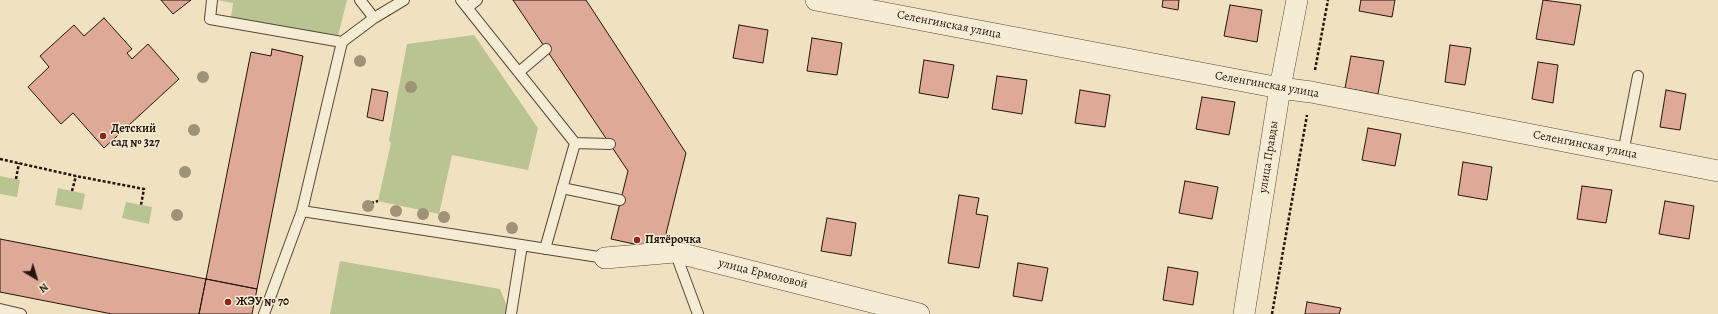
<!DOCTYPE html>
<meta charset="utf-8">
<style>
body{margin:0}
#map{position:relative;width:1718px;height:314px;overflow:hidden;background:#f0e2c0;font-family:Alegreya,serif}
canvas{display:block}
.north{position:absolute;left:16px;top:258px;width:40px;height:40px;-webkit-text-stroke:3px #f5ecd6;paint-order:stroke;rotate:142deg;font-size:11px;font-weight:700;line-height:16px;text-align:center;color:#27150b}
.north::after{content:'';display:block;margin:auto;width:14px;height:18px;background:#27150b;clip-path:polygon(50% 0,100% 100%,50% 72%,0 100%)}
</style>
<div id="map">
<canvas width="1718" height="314"></canvas>
<div class="north">N</div>
</div>
<script>
const ctx = document.querySelector('canvas').getContext('2d');
ctx.lineJoin = 'round';
function paint(path, color) { ctx.fillStyle = color; ctx.fill(path, 'evenodd'); }
const shape = rows => new Path2D(rows.map(r => 'M' + r).join(''));
function trace(path, color, width, dash) { ctx.strokeStyle = color; ctx.lineWidth = width; ctx.lineCap = dash ? 'butt' : 'round'; ctx.setLineDash(dash || []); ctx.stroke(path); }
function label(font, color, halo, rows, align = 'center') {
  ctx.font = font + ' Alegreya,serif'; ctx.lineWidth = 3; ctx.setLineDash([]); ctx.textBaseline = 'middle'; ctx.strokeStyle = halo; ctx.fillStyle = color; for (const [text, x, y, turn = 0] of rows) {
    ctx.save(); ctx.translate(x, y); ctx.rotate((+turn || 0) * Math.PI / 180); ctx.textAlign = isNaN(turn) ? turn : align; if (halo) ctx.strokeText(text, 0, 0); ctx.fillText(text, 0, 0); ctx.restore();
  }
}
paint(shape([
 [217,0,347,0,338,36,231,18,233,3],
 [474,35,538,128,528,170,452,155,439,214,378,201,391,143,389,140,407,44],
 [0,176,20,180,17,197,0,194],
 [58,188,85,194,82,210,55,205],
 [126,202,152,207,149,224,122,218],
 [340,261,500,289,510,314,330,314]
]), '#bac392');
const building = shape([
 [161,0,191,0,173,14,161,0],
 [513,0,586,0,686,153,662,250,611,239,628,171,513,0],
 [1163,0,1179,0,1178,10,1162,7,1163,0],
 [1361,0,1395,0,1392,17,1359,11,1361,0],
 [1543,0,1581,5,1574,45,1536,39,1543,0],
 [1230,5,1262,10,1257,42,1224,36,1230,5],
 [104,18,132,49,127,53,132,59,148,44,179,79,104,148,73,113,61,124,28,87,49,67,40,56,74,25,84,36,104,18],
 [739,25,768,30,763,63,733,58,739,25],
 [812,38,842,43,837,75,807,71,812,38],
 [1450,45,1471,48,1465,85,1445,82,1450,45],
 [272,49,303,56,257,289,206,279,251,52,271,56,272,49],
 [1351,56,1384,61,1378,94,1345,88,1351,56],
 [924,60,954,65,948,98,919,93,924,60],
 [1538,62,1558,65,1553,103,1532,99,1538,62],
 [997,76,1027,80,1022,114,992,109,997,76],
 [372,89,388,92,383,121,367,117,372,89],
 [1080,90,1110,95,1105,127,1075,123,1080,90],
 [1666,90,1686,94,1680,130,1660,127,1666,90],
 [1202,97,1235,102,1229,135,1196,129,1202,97],
 [1368,128,1401,134,1395,166,1362,160,1368,128],
 [1463,162,1492,167,1487,200,1458,195,1463,162],
 [1185,181,1218,187,1212,219,1179,213,1185,181],
 [1582,186,1612,190,1606,223,1577,219,1582,186],
 [959,195,979,198,976,214,988,216,979,268,948,263,959,195],
 [1665,201,1694,206,1689,239,1659,234,1665,201],
 [827,218,856,223,851,256,821,251,827,218],
 [0,239,206,279,199,314,112,314,0,292,0,239],
 [1018,263,1048,268,1042,301,1013,296,1018,263],
 [1168,267,1198,272,1193,305,1163,300,1168,267],
 [206,279,257,289,252,314,199,314,206,279],
 [1307,302,1341,308,1339,314,1305,314,1307,302]
]);
paint(building, '#dfa998');
trace(building, '#27150b', 1);
const lane = shape([
 [212,0,210,19,342,42],
 [360,0,374,18],
 [461,0,575,143,545,249],
 [468,7,477,0],
 [519,72,546,49],
 [575,143,610,144],
 [1623,153,1638,76],
 [562,188,620,200],
 [302,211,605,258],
 [675,252,698,314],
 [0,309,21,314],
 [264,314,302,211,342,42,374,18,404,0],
 [511,314,522,245]
]);
const street = shape([
 [816,0,1280,88,1311,92,1718,171],
 [605,258,675,252,919,314],
 [1244,314,1280,88,1297,0]
]);
trace(lane, '#594838', 12);
trace(street, '#594838', 22);
trace(shape([
 [1315,70,1328,0],
 [0,159,76,176,144,189,141,205],
 [16,179,19,163],
 [72,191,76,176],
 [371,203,378,201],
 [1272,314,1307,115]
]), '#27150b', 2.5, [3, 2]);
trace(lane, '#f5ecd6', 10);
trace(street, '#f5ecd6', 21);
ctx.fillStyle = '#9e9376';
for (const [x, y] of [
 [360,61],
 [203,77],
 [411,87],
 [194,130],
 [185,172],
 [368,206],
 [396,211],
 [423,214],
 [177,215],
 [444,217],
 [512,228]
]) { ctx.beginPath(); ctx.arc(x, y, 6, 0, 2 * Math.PI); ctx.fill(); }
for (const [x, y, r, color] of [
 [103,136,4,"#8f2418"],
 [637,240,4,"#8f2418"],
 [228,302,4,"#8f2418"]
]) { const dot = new Path2D(); dot.arc(x, y, r, 0, 2 * Math.PI); ctx.fillStyle = color; ctx.fill(dot); trace(dot, '#f5ecd6', 1.5); }
label('12px', '#27150b', '#f5ecd6', [
 ["Селенгинская улица",949,25,11],
 ["Селенгинская улица",1267,85,10],
 ["Селенгинская улица",1585,145,11],
 ["улица Правды",1269,157,-81],
 ["улица Ермоловой",763,274,14]
]);
label('bold 12px', '#27150b', '#f5ecd6', [
 ["Детский",111,129],
 ["сад № 327",111,143],
 ["Пятёрочка",645,240],
 ["ЖЭУ № 70",236,302]
], 'left');
</script>
